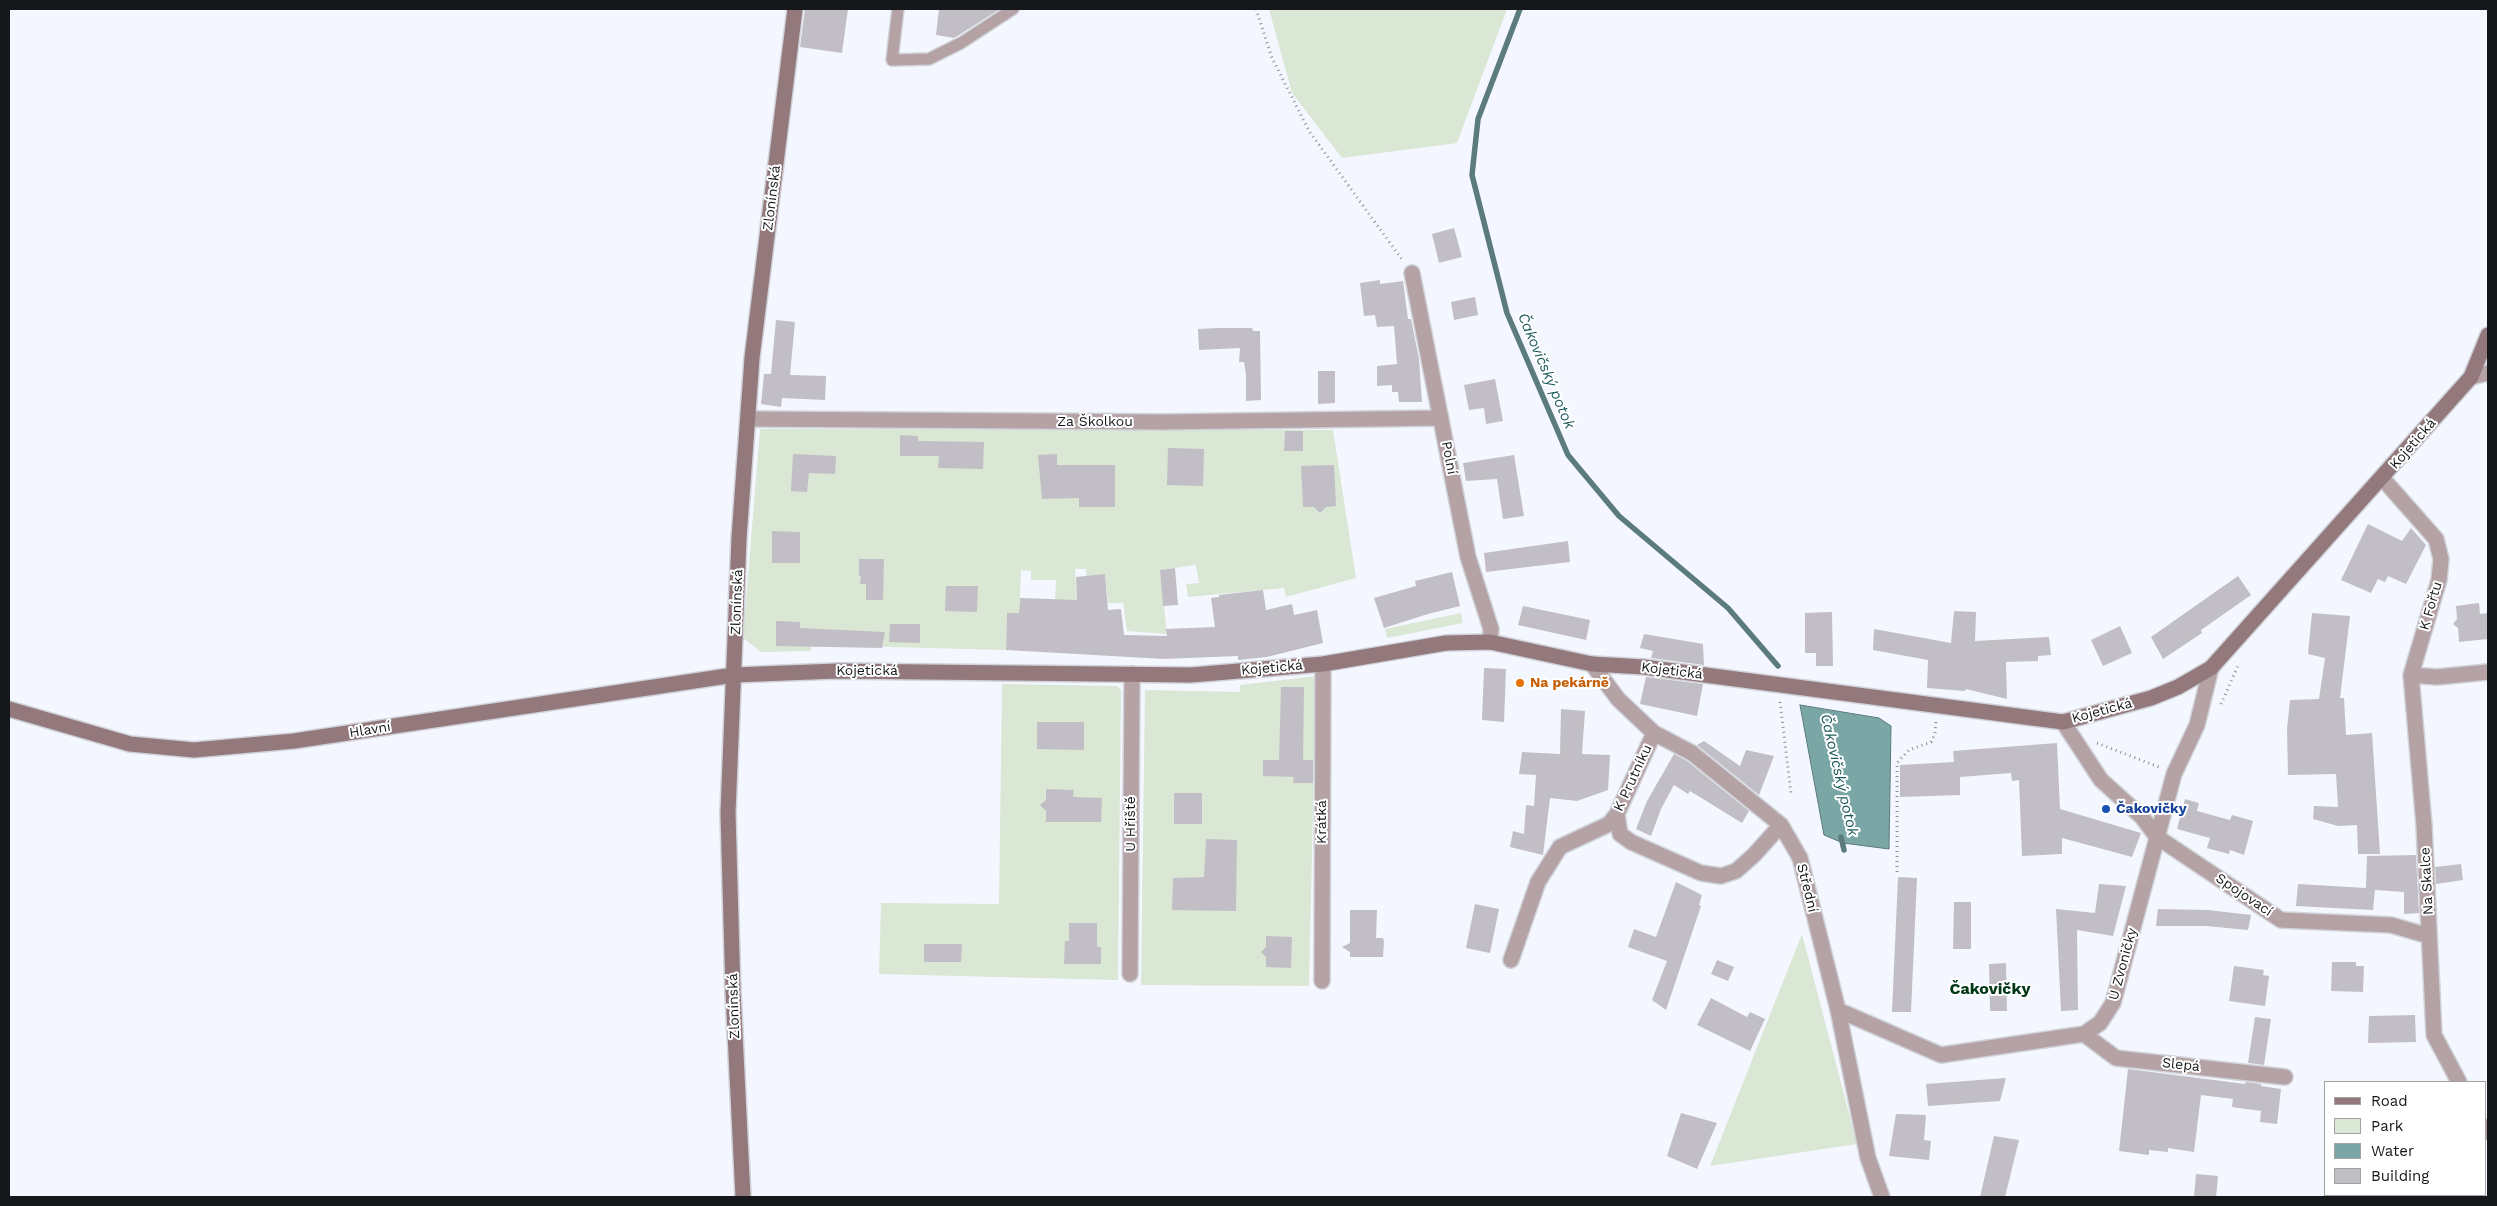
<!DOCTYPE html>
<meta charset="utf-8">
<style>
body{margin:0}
#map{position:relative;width:2497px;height:1206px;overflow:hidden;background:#f4f7ff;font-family:"Work Sans",sans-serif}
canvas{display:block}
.frame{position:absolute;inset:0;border:10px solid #16171a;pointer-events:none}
.legend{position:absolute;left:2324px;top:1081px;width:162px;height:115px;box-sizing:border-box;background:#fff;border:1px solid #a2a2a3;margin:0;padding:6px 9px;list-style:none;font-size:15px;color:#16171a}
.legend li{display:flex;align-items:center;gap:10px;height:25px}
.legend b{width:25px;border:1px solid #a2a2a3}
</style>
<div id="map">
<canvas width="2497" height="1206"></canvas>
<div class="frame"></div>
<ul class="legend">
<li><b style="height:6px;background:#93797c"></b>Road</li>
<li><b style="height:14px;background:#d9e7d4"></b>Park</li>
<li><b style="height:14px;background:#7aa6a6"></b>Water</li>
<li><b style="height:14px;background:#c2bec5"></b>Building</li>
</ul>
</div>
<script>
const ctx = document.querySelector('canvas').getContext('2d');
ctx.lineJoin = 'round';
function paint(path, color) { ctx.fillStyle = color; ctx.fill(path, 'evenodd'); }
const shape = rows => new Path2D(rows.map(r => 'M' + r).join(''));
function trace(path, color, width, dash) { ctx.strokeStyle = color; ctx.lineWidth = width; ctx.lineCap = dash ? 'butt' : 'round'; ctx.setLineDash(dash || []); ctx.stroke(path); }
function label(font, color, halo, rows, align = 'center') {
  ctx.font = font + ' "Work Sans",sans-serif'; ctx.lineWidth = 4; ctx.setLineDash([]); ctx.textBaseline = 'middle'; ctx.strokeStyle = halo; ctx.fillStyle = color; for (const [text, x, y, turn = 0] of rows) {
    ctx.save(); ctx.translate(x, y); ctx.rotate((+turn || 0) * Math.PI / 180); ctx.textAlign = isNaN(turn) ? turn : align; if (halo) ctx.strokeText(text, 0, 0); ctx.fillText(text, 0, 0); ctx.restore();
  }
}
paint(shape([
 [1269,9,1507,9,1457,143,1342,158,1292,93],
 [760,429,1333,430,1356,578,1286,597,1284,588,1188,597,1186,584,1199,583,1196,565,1160,570,1167,634,1127,631,1123,603,1108,603,1105,574,1091,576,1088,602,1086,569,1075,569,1077,605,1055,602,1056,580,1031,580,1031,571,1021,570,1019,613,1007,613,1006,650,811,645,811,651,761,652,743,638],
 [1461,613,1463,623,1387,638,1385,629],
 [1316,676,1309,986,1141,985,1145,690,1240,692,1240,685],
 [1002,684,1117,686,1121,690,1118,980,879,974,881,903,999,904],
 [1802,934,1857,1144,1710,1166]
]), '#d9e7d4');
const water = shape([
 [1800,705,1879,718,1891,726,1889,849,1843,843,1824,835,1800,705]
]);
paint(water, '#7aa6a6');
trace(water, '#5c7b7c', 1);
trace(shape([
 [1520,9,1478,119,1472,175,1507,313,1568,455,1619,516,1728,608,1778,666],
 [1841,837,1844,850]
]), '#5c7b7c', 5.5);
paint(shape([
 [805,9,848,9,842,53,800,47],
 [939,9,1000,9,954,38,936,35],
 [1454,228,1462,257,1439,263,1432,234],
 [1380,280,1380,284,1403,281,1408,319,1411,319,1419,359,1422,402,1399,402,1398,392,1392,392,1392,385,1377,386,1377,366,1397,364,1394,326,1377,327,1375,315,1364,316,1360,283],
 [1475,297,1478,315,1454,320,1451,302],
 [776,320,795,322,790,375,826,376,825,400,782,398,781,407,761,404,764,374,771,374],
 [1218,328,1252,328,1253,331,1260,331,1261,400,1246,401,1246,375,1244,362,1239,362,1240,348,1199,350,1198,329],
 [1318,371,1335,371,1335,403,1318,404],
 [1495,379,1503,421,1486,424,1484,408,1469,410,1464,385],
 [1285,431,1303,431,1303,451,1284,451],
 [900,435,918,436,918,441,984,442,983,469,938,468,939,456,900,456],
 [1168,448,1204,449,1203,486,1167,485],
 [793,454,836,456,835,474,809,473,807,492,791,491],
 [1057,454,1057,465,1115,465,1115,507,1079,507,1079,498,1042,499,1038,455],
 [1514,455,1524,516,1503,519,1497,479,1466,481,1463,463],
 [1334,465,1336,506,1326,507,1320,513,1314,507,1303,507,1301,466],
 [2368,524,2402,541,2411,528,2426,545,2406,584,2388,576,2385,582,2378,579,2371,593,2341,580],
 [772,531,800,532,800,563,772,563],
 [1568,541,1570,562,1486,572,1484,553],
 [859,559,884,559,883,600,866,600,866,584,860,584,861,576,859,576],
 [1175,568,1178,605,1163,606,1160,570],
 [1452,572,1460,606,1428,614,1384,628,1374,598,1416,586,1415,581],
 [1105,574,1108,610,1121,609,1124,635,1167,636,1166,629,1215,627,1211,598,1219,597,1219,595,1263,590,1266,610,1292,604,1294,615,1317,610,1323,643,1267,657,1238,660,1238,656,1164,659,1006,650,1007,613,1019,613,1020,598,1077,600,1076,577],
 [2238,576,2251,595,2201,630,2202,633,2163,659,2151,637],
 [946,586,978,586,977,612,945,611],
 [2479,603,2480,614,2488,613,2488,639,2459,642,2458,628,2453,624,2457,619,2456,606],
 [1523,606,1590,620,1586,640,1518,625],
 [1954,611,1976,612,1975,641,2049,637,2051,655,2038,656,2038,661,2006,662,2007,699,1966,689,1965,691,1927,688,1928,660,1873,650,1874,629,1951,643],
 [1832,612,1833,666,1816,666,1816,653,1805,653,1805,613],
 [2312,613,2350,616,2340,698,2344,698,2346,735,2372,733,2380,854,2358,854,2357,825,2338,826,2313,819,2314,806,2338,807,2336,774,2288,775,2287,729,2290,700,2319,699,2325,658,2308,654],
 [776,621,800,622,800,628,885,632,882,648,776,646],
 [890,624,920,624,920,643,889,642],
 [2120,626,2132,653,2103,666,2091,640],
 [1644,634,1703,644,1704,665,1651,658,1653,651,1640,648],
 [1484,668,1506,669,1504,722,1482,720],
 [1646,677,1703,684,1697,716,1640,704],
 [1281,687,1304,687,1303,760,1313,760,1313,783,1293,783,1294,777,1263,776,1263,760,1279,760],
 [1561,709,1585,711,1582,754,1610,755,1608,790,1577,801,1550,798,1543,855,1510,847,1513,831,1524,834,1526,805,1534,806,1536,775,1519,774,1522,752,1560,754],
 [1037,722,1084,722,1084,750,1037,749],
 [1704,741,1740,766,1746,750,1774,756,1759,795,1697,745],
 [2057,743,2060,809,2141,833,2132,857,2062,838,2062,854,2022,856,2019,780,2012,781,2011,773,1960,777,1960,795,1900,797,1900,765,1954,762,1953,751],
 [1674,754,1687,761,1749,811,1742,823,1690,791,1688,794,1674,785,1661,809,1651,836,1636,829,1647,801],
 [1046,789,1074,790,1073,797,1102,798,1101,822,1046,822,1046,811,1040,805,1046,800],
 [1174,793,1202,793,1202,824,1174,824],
 [2185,799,2199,803,2197,811,2230,820,2232,815,2253,821,2244,855,2230,850,2229,854,2207,848,2210,838,2177,829],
 [1206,839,1237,840,1236,911,1172,910,1173,878,1204,877],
 [2416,855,2419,913,2404,914,2404,892,2375,890,2373,910,2296,906,2298,884,2366,888,2367,856],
 [2461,864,2463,880,2436,884,2435,867],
 [1898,877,1917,878,1911,1012,1892,1012],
 [1676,882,1702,895,1699,905,1701,906,1666,1010,1652,1000,1667,961,1628,947,1634,929,1656,937],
 [2099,884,2126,886,2113,936,2077,930,2078,1010,2061,1011,2056,909,2095,913],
 [1954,902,1971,902,1971,949,1953,949],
 [1475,904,1499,909,1490,953,1466,948],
 [2158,909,2208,910,2251,915,2248,930,2206,926,2156,926],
 [1350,910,1377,910,1376,938,1383,938,1384,941,1383,957,1350,957,1350,952,1342,947,1350,943],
 [1069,923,1097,923,1097,947,1101,947,1101,964,1064,964,1065,941,1069,941],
 [1266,936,1292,937,1291,968,1266,967,1266,957,1261,952,1266,947],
 [924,944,962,944,961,962,924,962],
 [1717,960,1734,967,1728,981,1711,974],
 [2332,962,2356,962,2356,966,2364,966,2363,992,2331,991],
 [2006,963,2007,1011,1990,1011,1989,964],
 [2234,966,2264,970,2263,975,2269,976,2265,1006,2229,1001],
 [1711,998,1747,1017,1750,1012,1765,1019,1750,1051,1697,1025],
 [2415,1015,2416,1042,2368,1043,2369,1016],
 [2255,1017,2271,1019,2264,1065,2248,1063],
 [2128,1069,2245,1084,2246,1082,2261,1084,2261,1086,2281,1089,2277,1124,2260,1122,2261,1111,2232,1107,2233,1099,2201,1095,2194,1152,2168,1148,2168,1152,2149,1150,2149,1155,2119,1151],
 [2006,1078,2000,1101,1928,1106,1926,1084],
 [1681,1113,1717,1123,1697,1169,1667,1156],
 [1896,1114,1926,1115,1924,1140,1931,1141,1929,1160,1889,1156],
 [1994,1136,2019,1140,2005,1197,1980,1197],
 [2196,1174,2218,1176,2216,1197,2194,1197]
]), '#c2bec5');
const lane = shape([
 [898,9,892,60,929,59,961,43,1013,9]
]);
const street = shape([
 [1412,273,1468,557,1491,629,1490,642],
 [2471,377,2488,373],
 [748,419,1164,422,1441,418],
 [2383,479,2436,539,2441,559,2439,580,2411,675,2424,825,2434,1035,2459,1082],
 [1592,664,1618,699,1654,733,1692,753,1781,825,1800,858,1838,1010,1868,1158,1882,1197],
 [2411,675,2437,677,2488,672],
 [2063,722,2101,780,2142,817,2157,837,2281,920,2391,925,2429,936],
 [1617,814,1620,834,1631,842,1701,873,1721,876,1736,871,1754,855,1781,825],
 [1511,960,1538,882,1560,847,1609,824,1617,814,1654,733],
 [1130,974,1132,674],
 [1322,981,1323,664],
 [1838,1010,1941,1055,2084,1034,2100,1023,2113,1003,2174,774,2197,725,2211,668],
 [2084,1034,2116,1058,2285,1077],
 [2486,1127,2488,1132]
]);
const secondary = shape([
 [9,709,130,744,194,750,294,741,734,675,837,671,1191,675,1323,664,1446,643,1490,642,1592,664,1644,667,2063,722,2151,698,2178,687,2211,668,2471,377,2488,335],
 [743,1197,733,992,728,813,739,538,752,358,795,9]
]);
trace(lane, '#d0d3da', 14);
trace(street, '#d0d3da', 18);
trace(secondary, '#d0d3da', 18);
trace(shape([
 [1256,9,1272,58,1309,131,1403,261],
 [1780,702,1791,793],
 [2221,704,2238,666],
 [2097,743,2159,767],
 [1897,872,1897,763,1909,750,1931,742,1935,734,1936,721]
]), '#8e9096', 3, [1, 4]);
trace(lane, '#b4a2a4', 11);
trace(street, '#b4a2a4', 15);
trace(secondary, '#93797c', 15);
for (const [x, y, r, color] of [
 [1520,683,5,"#e8710a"],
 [2106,809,5,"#1a4fb4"]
]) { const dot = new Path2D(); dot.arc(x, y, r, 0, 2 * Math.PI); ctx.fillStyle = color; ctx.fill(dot); trace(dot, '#fff', 2); }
label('14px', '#16171a', '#fff', [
 ["Zlonínská",772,198,-83],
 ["Za Školkou",1095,422],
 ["Kojetická",2413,444,-49],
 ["Polní",1449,458,79],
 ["Zlonínská",737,602,-88],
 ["K Fořtu",2431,606,-74],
 ["Kojetická",1272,668,-5],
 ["Kojetická",867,671],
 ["Kojetická",1672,671,7],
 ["Kojetická",2102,711,-15],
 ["Hlavní",370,730,-9],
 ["K Prutníku",1633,778,-65],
 ["Krátká",1322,822,-90],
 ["U Hřiště",1131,824,-90],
 ["Na Skalce",2427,881,-93],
 ["Střední",1807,888,76],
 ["Spojovací",2244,895,34],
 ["U Zvoničky",2123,964,-75],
 ["Zlonínská",734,1006,-92],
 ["Slepá",2181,1065,6]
]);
label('bold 14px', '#c56008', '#fff', [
 ["Na pekárně",1530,683]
], 'left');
label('bold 14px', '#164399', '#fff', [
 ["Čakovičky",2116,809]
], 'left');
label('italic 15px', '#1e5b5c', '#fff', [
 ["Čakovičský potok",1546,371,67],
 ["Čakovičský potok",1839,775,77]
]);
label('bold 16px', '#003716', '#fff', [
 ["Čakovičky",1990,989]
]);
</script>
